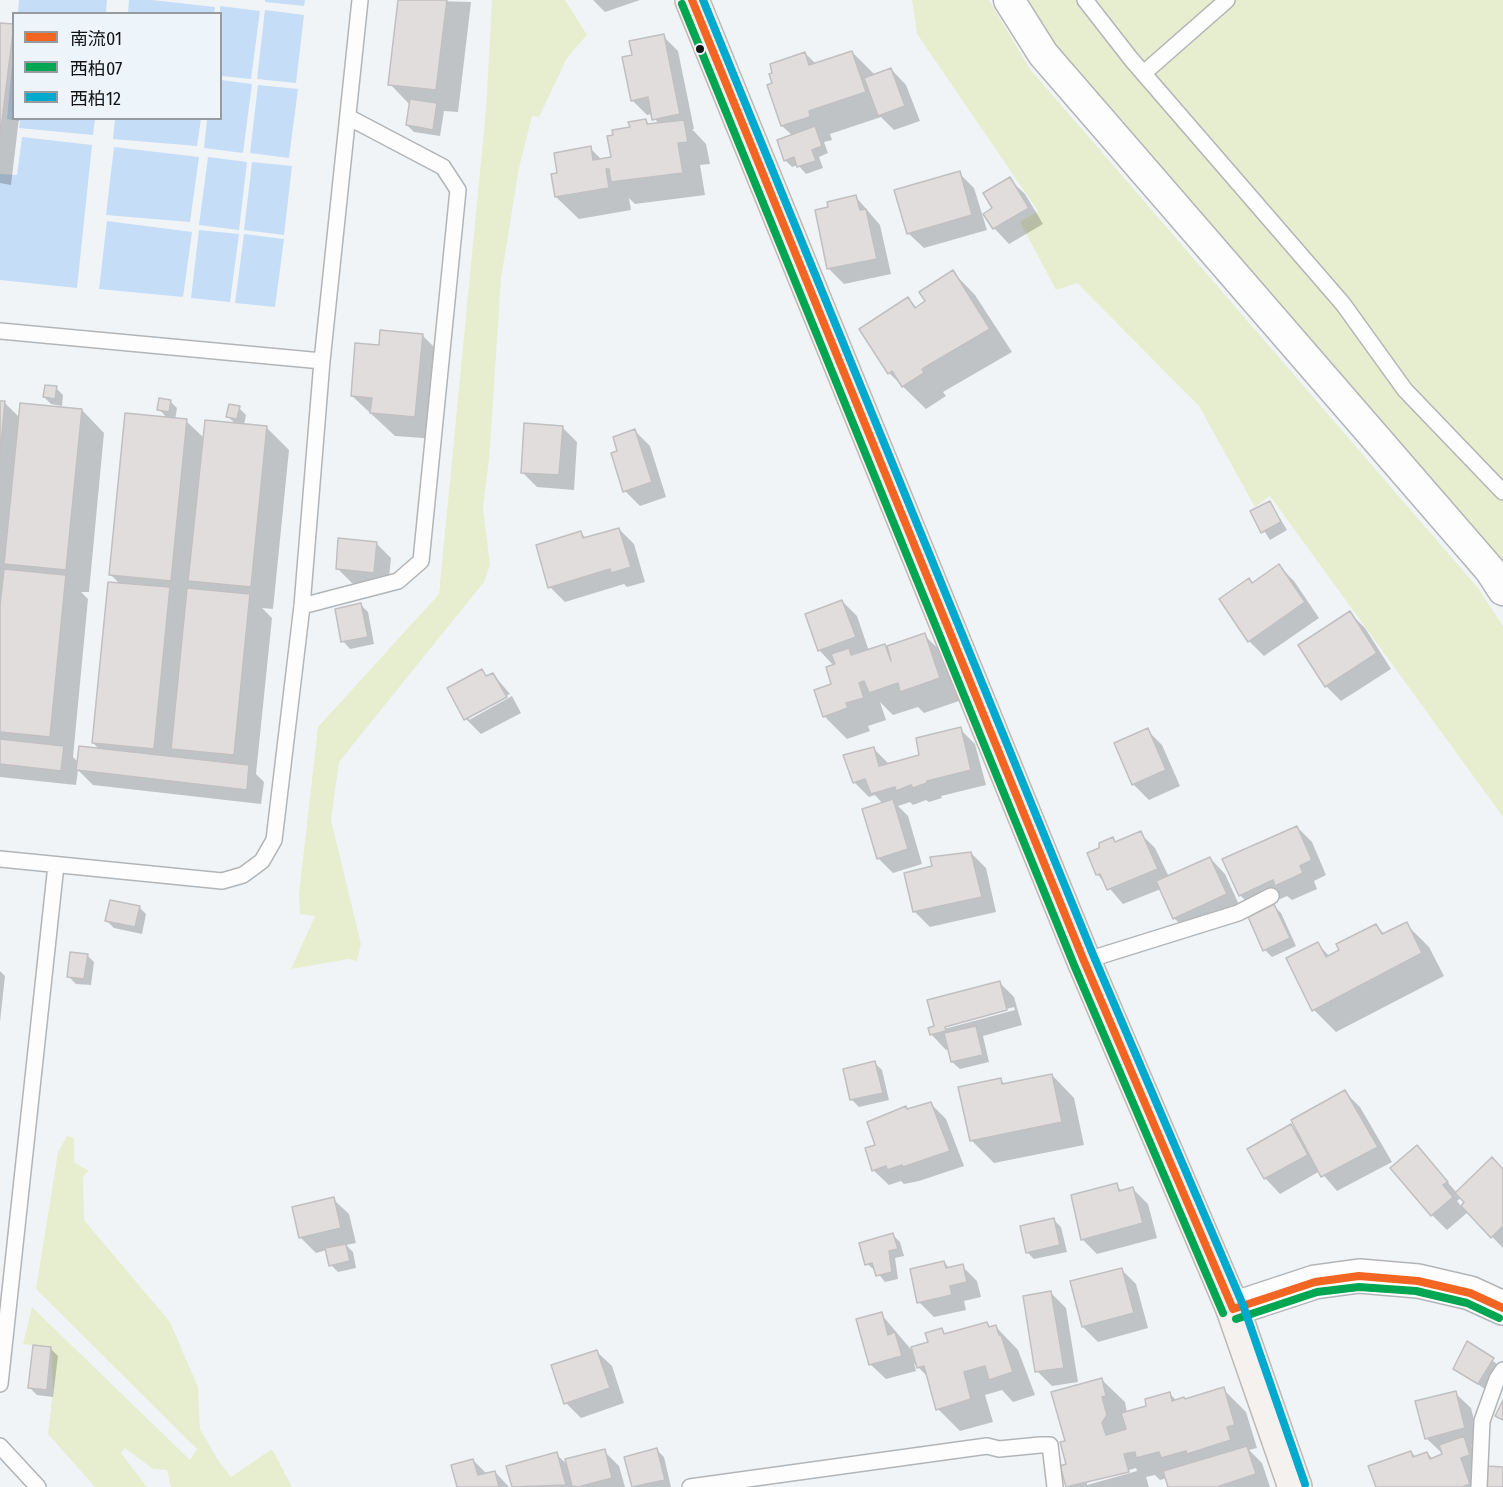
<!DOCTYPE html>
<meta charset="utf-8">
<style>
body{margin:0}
#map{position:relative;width:1503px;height:1487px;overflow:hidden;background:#f1f4f7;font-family:"Fira Sans Condensed","Noto Sans JP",sans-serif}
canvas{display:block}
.legend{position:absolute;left:12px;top:12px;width:210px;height:108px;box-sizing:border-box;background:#eef5fa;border:2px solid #969b9f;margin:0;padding:8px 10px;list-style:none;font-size:18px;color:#121416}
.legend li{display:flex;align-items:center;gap:12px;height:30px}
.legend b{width:30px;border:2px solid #969b9f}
</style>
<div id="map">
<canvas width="1503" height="1487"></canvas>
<ul class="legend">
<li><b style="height:8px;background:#f26522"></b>南流01</li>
<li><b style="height:8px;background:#00a651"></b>西柏07</li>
<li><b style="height:8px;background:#00a9ce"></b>西柏12</li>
</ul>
</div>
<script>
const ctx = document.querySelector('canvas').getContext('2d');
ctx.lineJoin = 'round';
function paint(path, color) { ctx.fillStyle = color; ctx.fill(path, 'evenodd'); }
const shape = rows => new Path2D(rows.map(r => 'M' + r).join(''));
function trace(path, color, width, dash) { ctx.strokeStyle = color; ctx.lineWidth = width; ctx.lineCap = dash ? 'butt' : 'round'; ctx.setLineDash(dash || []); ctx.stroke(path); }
paint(shape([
 [492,0,565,0,587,35,567,58,539,117,532,116,519,168,501,279,489,460,483,507,490,565,484,582,339,762,331,820,361,944,357,961,349,959,291,969,315,916,300,914,299,894,318,727,439,594,486,110],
 [912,0,989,0,1030,69,1478,588,1503,626,1503,817,1270,496,1255,507,1199,406,1077,283,1056,290,1020,222,1038,211,917,34],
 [1019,0,1503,0,1503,567,1051,52],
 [67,1136,74,1138,74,1162,89,1171,83,1176,84,1220,170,1322,198,1387,200,1429,218,1460,231,1477,272,1449,292,1487,171,1487,167,1470,153,1469,125,1448,121,1453,147,1487,95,1487,48,1434,53,1391,51,1347,23,1344,32,1307,190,1460,197,1449,36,1289,58,1152]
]), '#e7eecf');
paint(shape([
 [19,0,107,0,106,13,18,13],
 [129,0,152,0,215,7,214,13,128,13],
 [265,0,305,0,304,6,265,2],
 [220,6,260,11,251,79,221,76],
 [265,10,304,15,296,83,257,79],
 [13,53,14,118,95,119,93,135,19,128,20,121,7,119],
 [221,80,252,84,243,153,204,148,207,119,220,118],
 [258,85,298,89,289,158,250,153],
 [115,119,201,119,197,146,113,139],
 [22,137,92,145,77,288,0,280,0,174,17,175],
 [114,147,199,157,190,222,106,215],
 [208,157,247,162,239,230,199,225],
 [252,162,292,166,284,235,244,230],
 [107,221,192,232,183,297,99,289],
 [199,230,239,234,230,302,191,298],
 [244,234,284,239,275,307,235,303]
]), '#c5ddf6');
paint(shape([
 [399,0,471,2,458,112,444,111,440,136,414,132,407,125,410,105,390,84],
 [593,0,640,0,605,12],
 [0,24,14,26,14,118,19,118,11,185,0,183],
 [663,36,678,51,694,129,692,129,706,144,710,164,700,165,705,195,635,204,629,198,631,210,579,219,556,197,559,174,590,148,602,160,613,158,632,129,646,121,650,125,658,124,653,114,647,115,632,100,633,56],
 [852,52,875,75,891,69,906,85,920,121,894,130,881,117,830,134,832,140,824,142,828,153,819,157,823,168,806,174,798,165,792,167,785,160,793,136,782,126,769,86,805,53,816,64],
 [959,173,974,188,987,230,924,248,908,233],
 [1009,179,1025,194,1043,224,1009,244,994,228,985,214,994,209],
 [856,197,880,225,891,274,844,284,829,269,830,208],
 [953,272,975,295,1012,352,943,392,946,396,926,409,889,373,908,299,917,308,927,302],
 [422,335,445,358,437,439,395,436,352,396,381,347],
 [56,388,63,395,62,406,51,404,44,397],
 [170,401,177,408,175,420,186,421,204,438,236,424,228,417,239,408,246,415,244,425,267,428,289,450,273,609,262,608,272,618,256,774,264,782,261,804,93,785,78,770,76,785,0,777,0,402,5,403,20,418,82,410,104,433,89,592,81,592,88,599,73,757,78,762,100,750,93,743,120,584,110,574,168,419,159,409],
 [562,427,577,442,574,490,537,487,522,472],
 [635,431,650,446,666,497,640,506,625,491,619,452],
 [1270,502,1287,530,1270,540,1252,512],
 [619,529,634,544,645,582,627,587,624,584,565,602,550,587,581,533,587,539],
 [376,543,391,558,388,587,352,583,337,568],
 [1279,566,1294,581,1319,618,1264,656,1249,641,1252,584],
 [842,601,857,616,869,651,924,635,947,657,962,700,924,713,918,707,893,715,880,702,886,720,868,726,870,731,847,739,824,716,833,685,834,666,820,651,806,614],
 [361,605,368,612,374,644,350,649,343,641],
 [1350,613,1365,628,1391,669,1341,701,1326,686],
 [482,671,488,677,493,674,510,694,469,716,469,720,512,696,521,713,481,734,466,719,449,689],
 [960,729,975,744,986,785,941,796,942,798,929,802,926,800,913,805,910,802,898,806,908,816,922,864,893,873,878,858,883,804,875,795,869,797,854,782,873,748,888,763,921,756],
 [1147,730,1162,745,1180,786,1149,800,1133,784,1116,743],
 [1297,827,1312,842,1326,875,1314,881,1317,889,1292,900,1287,896,1255,910,1240,895],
 [1140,833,1155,848,1169,877,1210,858,1225,874,1241,909,1189,933,1174,918,1161,889,1123,904,1098,875,1089,854,1101,849,1113,839,1117,843],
 [971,853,986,868,996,912,930,927,915,912,906,874],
 [1274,906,1281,913,1296,946,1272,957,1265,950],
 [139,907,146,914,142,934,114,928,107,921],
 [1406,924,1429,947,1444,976,1336,1032,1314,1010,1318,944,1330,957,1376,925,1385,935],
 [87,955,94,962,91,985,76,984,69,977],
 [0,971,5,976,0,1022],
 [999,982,1014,997,1022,1025,983,1036,989,1062,960,1069,952,1062,949,1049,946,1050,931,1034,935,1027],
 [1014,1007,1015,1010,944,1029,944,1026],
 [875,1063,882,1070,889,1100,859,1107,852,1100],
 [1052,1075,1074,1098,1084,1145,994,1163,971,1140,1000,1080,1006,1085],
 [1345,1092,1360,1107,1392,1162,1337,1191,1320,1171,1280,1194,1265,1178,1249,1149,1291,1126,1301,1136],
 [931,1104,946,1119,964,1166,919,1181,904,1184,901,1181,889,1185,873,1170,877,1146,908,1110],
 [1417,1147,1457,1193,1503,1171,1503,1248,1468,1212,1447,1230,1432,1215],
 [1462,1197,1466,1202,1462,1207,1457,1201],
 [1116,1185,1123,1192,1133,1189,1148,1204,1157,1238,1097,1254,1082,1239],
 [333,1199,349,1214,356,1243,346,1245,353,1252,356,1268,338,1272,331,1265,327,1250,316,1253,301,1238],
 [1054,1220,1061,1227,1067,1252,1034,1259,1027,1252],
 [893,1235,900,1242,904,1256,895,1258,898,1279,885,1282,876,1271,867,1264],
 [944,1262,950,1269,962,1266,977,1281,981,1297,964,1301,966,1310,934,1317,919,1302],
 [1121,1269,1136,1284,1148,1328,1098,1342,1083,1327],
 [1051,1293,1066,1308,1078,1382,1052,1386,1037,1371],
 [881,1314,914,1353,942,1330,947,1335,987,1324,991,1328,996,1327,1018,1350,1035,1395,1013,1402,1002,1390,985,1395,993,1422,960,1431,938,1409,929,1378,914,1363,916,1371,886,1379,870,1364],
 [1467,1343,1500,1366,1486,1390,1455,1368],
 [50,1348,58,1356,53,1397,37,1395,30,1388],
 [596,1351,612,1366,624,1403,581,1418,566,1403],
 [1102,1380,1125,1402,1127,1413,1148,1407,1169,1393,1177,1401,1186,1400,1223,1389,1246,1412,1257,1448,1249,1450,1262,1463,1270,1487,1170,1487,1167,1478,1160,1480,1155,1475,1146,1477,1149,1487,1068,1487,1062,1467,1068,1465,1067,1442],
 [1136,1468,1137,1471,1087,1485,1087,1482],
 [1455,1393,1471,1408,1480,1443,1471,1445,1479,1453,1480,1487,1377,1487,1411,1452,1416,1457,1427,1453,1433,1459,1444,1455,1426,1438],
 [657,1450,664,1457,671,1487,633,1487,625,1458],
 [604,1451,619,1466,625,1487,514,1487,508,1467,556,1454,569,1466],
 [473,1460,487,1474,495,1472,509,1487,458,1487]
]), '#0003');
const building = shape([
 [398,0,447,0,436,90,388,85,398,0],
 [0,23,14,24,0,137,0,23],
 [664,34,680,114,652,120,648,97,631,101,622,57,632,55,629,41,664,34],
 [852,51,866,92,809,111,810,117,781,126,767,85,772,83,769,74,772,73,770,64,805,52,809,65,852,51],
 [891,68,905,106,878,116,864,78,891,68],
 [410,99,437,103,433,130,406,125,410,99],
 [646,119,647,124,684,120,688,142,678,143,683,173,611,182,609,169,606,169,609,188,555,197,551,174,557,173,554,153,591,146,593,160,611,157,607,136,613,135,612,130,630,127,628,122,646,119],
 [815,126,822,146,812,150,816,161,797,167,794,157,784,161,777,140,815,126],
 [960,171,972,215,907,234,894,190,960,171],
 [1010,177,1029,208,993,229,983,214,992,208,983,193,1010,177],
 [856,195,860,210,866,209,877,259,827,269,815,210,828,207,827,202,856,195],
 [953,270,990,329,922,369,924,373,902,387,892,371,888,374,859,329,908,297,915,308,925,301,919,292,953,270],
 [380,330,423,334,415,417,370,413,372,398,351,396,355,343,379,345,380,330],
 [45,385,57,386,55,399,43,397,45,385],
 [159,398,171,400,169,412,157,410,159,398],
 [0,401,5,401,0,456,0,401],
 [20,403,82,409,66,570,4,564,20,403],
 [229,404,240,406,237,419,226,417,229,404],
 [125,413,187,419,171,581,109,575,125,413],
 [205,420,267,426,251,587,188,581,205,420],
 [524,423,563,426,559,475,521,473,524,423],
 [635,429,652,482,623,492,611,453,617,451,613,437,635,429],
 [1270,501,1281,522,1261,533,1250,511,1270,501],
 [619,528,631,567,611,573,610,569,548,588,536,545,581,531,583,538,619,528],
 [338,538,377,542,374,573,336,569,338,538],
 [1279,564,1305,602,1248,642,1219,599,1249,578,1252,583,1279,564],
 [4,569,66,575,50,737,0,732,0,605,4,569],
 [108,582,170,587,154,749,92,743,108,582],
 [187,588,250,594,234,755,171,749,187,588],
 [842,600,856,637,818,651,805,614,842,600],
 [361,603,368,637,341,642,335,609,361,603],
 [1350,611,1377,653,1325,687,1298,645,1350,611],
 [925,633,940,678,900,692,898,683,869,693,864,681,859,683,864,698,846,703,848,708,823,717,814,690,831,684,826,667,835,664,831,654,849,648,851,655,885,644,891,661,887,646,925,633],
 [482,669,486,676,493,673,507,697,464,720,447,688,482,669],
 [961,727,971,770,927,781,927,783,913,788,911,785,896,791,895,787,871,794,865,779,853,783,843,755,874,747,879,766,919,755,916,738,961,727],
 [1148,728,1166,770,1132,785,1114,743,1148,728],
 [0,739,64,746,61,771,0,764,0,739],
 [79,746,249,765,247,790,76,770,79,746],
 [893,799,908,849,877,859,862,809,893,799],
 [1297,826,1312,860,1300,866,1303,873,1275,886,1273,880,1239,896,1222,859,1297,826],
 [1141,831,1158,869,1107,890,1100,874,1096,875,1087,853,1099,848,1099,843,1113,837,1115,842,1141,831],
 [971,852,982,897,913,912,904,873,932,866,930,857,971,852],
 [1210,857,1227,894,1173,919,1156,881,1210,857],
 [110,900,140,906,135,927,105,921,110,900],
 [1274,904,1290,938,1263,951,1248,917,1274,904],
 [1407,922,1422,953,1312,1011,1286,958,1318,942,1326,957,1339,950,1336,944,1376,924,1382,934,1407,922],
 [70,952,88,954,84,979,67,977,70,952],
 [1000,981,1007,1010,945,1027,946,1031,930,1035,928,1028,934,1026,927,1000,1000,981],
 [976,1026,983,1055,951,1062,944,1033,976,1026],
 [875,1061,883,1093,850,1100,843,1069,875,1061],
 [1052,1074,1062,1122,970,1141,958,1087,1001,1078,1002,1084,1052,1074],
 [1345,1090,1378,1147,1321,1177,1291,1120,1345,1090],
 [931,1102,950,1151,903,1167,902,1165,887,1170,886,1166,872,1171,865,1148,875,1145,867,1122,906,1106,907,1109,931,1102],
 [1291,1124,1308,1155,1264,1179,1247,1149,1291,1124],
 [1417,1145,1448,1182,1443,1185,1453,1197,1431,1216,1390,1168,1417,1145],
 [1492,1157,1503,1169,1503,1226,1491,1238,1461,1206,1464,1202,1455,1193,1492,1157],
 [1117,1183,1119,1191,1133,1187,1143,1223,1081,1240,1071,1195,1117,1183],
 [334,1197,341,1228,299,1238,292,1207,334,1197],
 [1054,1218,1060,1245,1026,1253,1020,1226,1054,1218],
 [893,1233,898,1249,889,1251,892,1272,876,1276,872,1263,865,1265,859,1243,893,1233],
 [346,1244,350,1261,329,1266,325,1248,346,1244],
 [944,1261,946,1268,963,1264,967,1282,950,1286,952,1295,917,1303,910,1269,944,1261],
 [1122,1268,1134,1313,1082,1327,1070,1281,1122,1268],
 [1051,1291,1064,1368,1035,1372,1023,1296,1051,1291],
 [882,1312,888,1335,895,1332,902,1356,869,1365,856,1319,882,1312],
 [987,1322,989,1327,996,1325,999,1335,1001,1335,1013,1372,989,1380,985,1366,964,1372,971,1399,936,1410,924,1366,917,1368,911,1347,928,1342,925,1333,942,1328,944,1334,987,1322],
 [1467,1341,1494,1358,1478,1384,1453,1369,1467,1341],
 [33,1345,51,1347,47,1390,28,1388,33,1345],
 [597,1350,610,1388,564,1404,551,1365,597,1350],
 [1102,1378,1106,1396,1102,1397,1107,1415,1102,1423,1106,1435,1126,1429,1121,1413,1146,1406,1145,1399,1170,1392,1172,1401,1184,1397,1185,1399,1224,1387,1235,1425,1227,1427,1231,1440,1187,1454,1186,1451,1161,1458,1159,1452,1136,1458,1135,1452,1124,1454,1129,1472,1066,1487,1060,1466,1066,1464,1060,1442,1065,1441,1051,1392,1102,1378],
 [1456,1391,1465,1428,1425,1439,1415,1401,1456,1391],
 [1503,1400,1503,1420,1495,1416,1503,1400],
 [1464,1436,1470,1455,1461,1458,1470,1484,1462,1487,1376,1487,1368,1466,1411,1451,1413,1457,1427,1452,1430,1459,1442,1454,1439,1445,1464,1436],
 [1247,1446,1256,1474,1217,1487,1168,1487,1163,1471,1247,1446],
 [657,1448,665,1480,632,1487,624,1457,657,1448],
 [605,1449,612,1478,578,1487,572,1486,565,1459,605,1449],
 [557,1452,566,1485,512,1487,506,1466,557,1452],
 [473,1459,478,1475,495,1471,499,1487,457,1487,451,1465,473,1459],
 [1488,1466,1503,1467,1503,1487,1486,1487,1488,1466]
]);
paint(building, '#e2dddd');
trace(building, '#c0bfc1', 1.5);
const service = shape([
 [1085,0,1131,59,1343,304,1405,390,1503,492],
 [1145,72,1227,0],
 [0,331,322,361],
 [302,606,398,581,421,561,458,190,443,167,348,117],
 [0,859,222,881,243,875,262,861,274,840,302,606,322,361,360,0],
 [1084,961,1238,913,1271,896],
 [0,1384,56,865],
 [0,1446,38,1487],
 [690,1487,987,1446,999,1449,1040,1445,1050,1445,1055,1487],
 [1479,1487,1482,1421,1497,1379,1503,1370]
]);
const minor = shape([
 [1009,0,1043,54,1490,570,1503,590]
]);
const tertiary = shape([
 [1233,1309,1315,1282,1359,1276,1418,1281,1470,1293,1503,1308]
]);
const primary = shape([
 [692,0,1084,961,1233,1309,1295,1487]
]);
trace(service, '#b2b5b7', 18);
trace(minor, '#b2b5b7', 33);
trace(tertiary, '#b2b5b7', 36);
trace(primary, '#beb9b4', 36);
trace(service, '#fdfdfe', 15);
trace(minor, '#fdfdfe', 30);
trace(tertiary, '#fdfdfe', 33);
trace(primary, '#f5f1ee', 33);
trace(shape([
 [692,0,1084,961,1233,1309],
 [1233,1309,1315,1282,1359,1276,1418,1281,1470,1293,1503,1308]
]), '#f26522', 8);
trace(shape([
 [682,4,1074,965,1223,1313],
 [1236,1319,1317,1292,1359,1287,1416,1291,1467,1303,1499,1318]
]), '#00a651', 8);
trace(shape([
 [703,0,1094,957,1243,1305,1305,1484]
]), '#00a9ce', 8);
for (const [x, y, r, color] of [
 [700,49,5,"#121416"]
]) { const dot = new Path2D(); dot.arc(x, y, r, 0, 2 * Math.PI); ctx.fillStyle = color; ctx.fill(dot); trace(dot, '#eef5fa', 2); }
</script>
